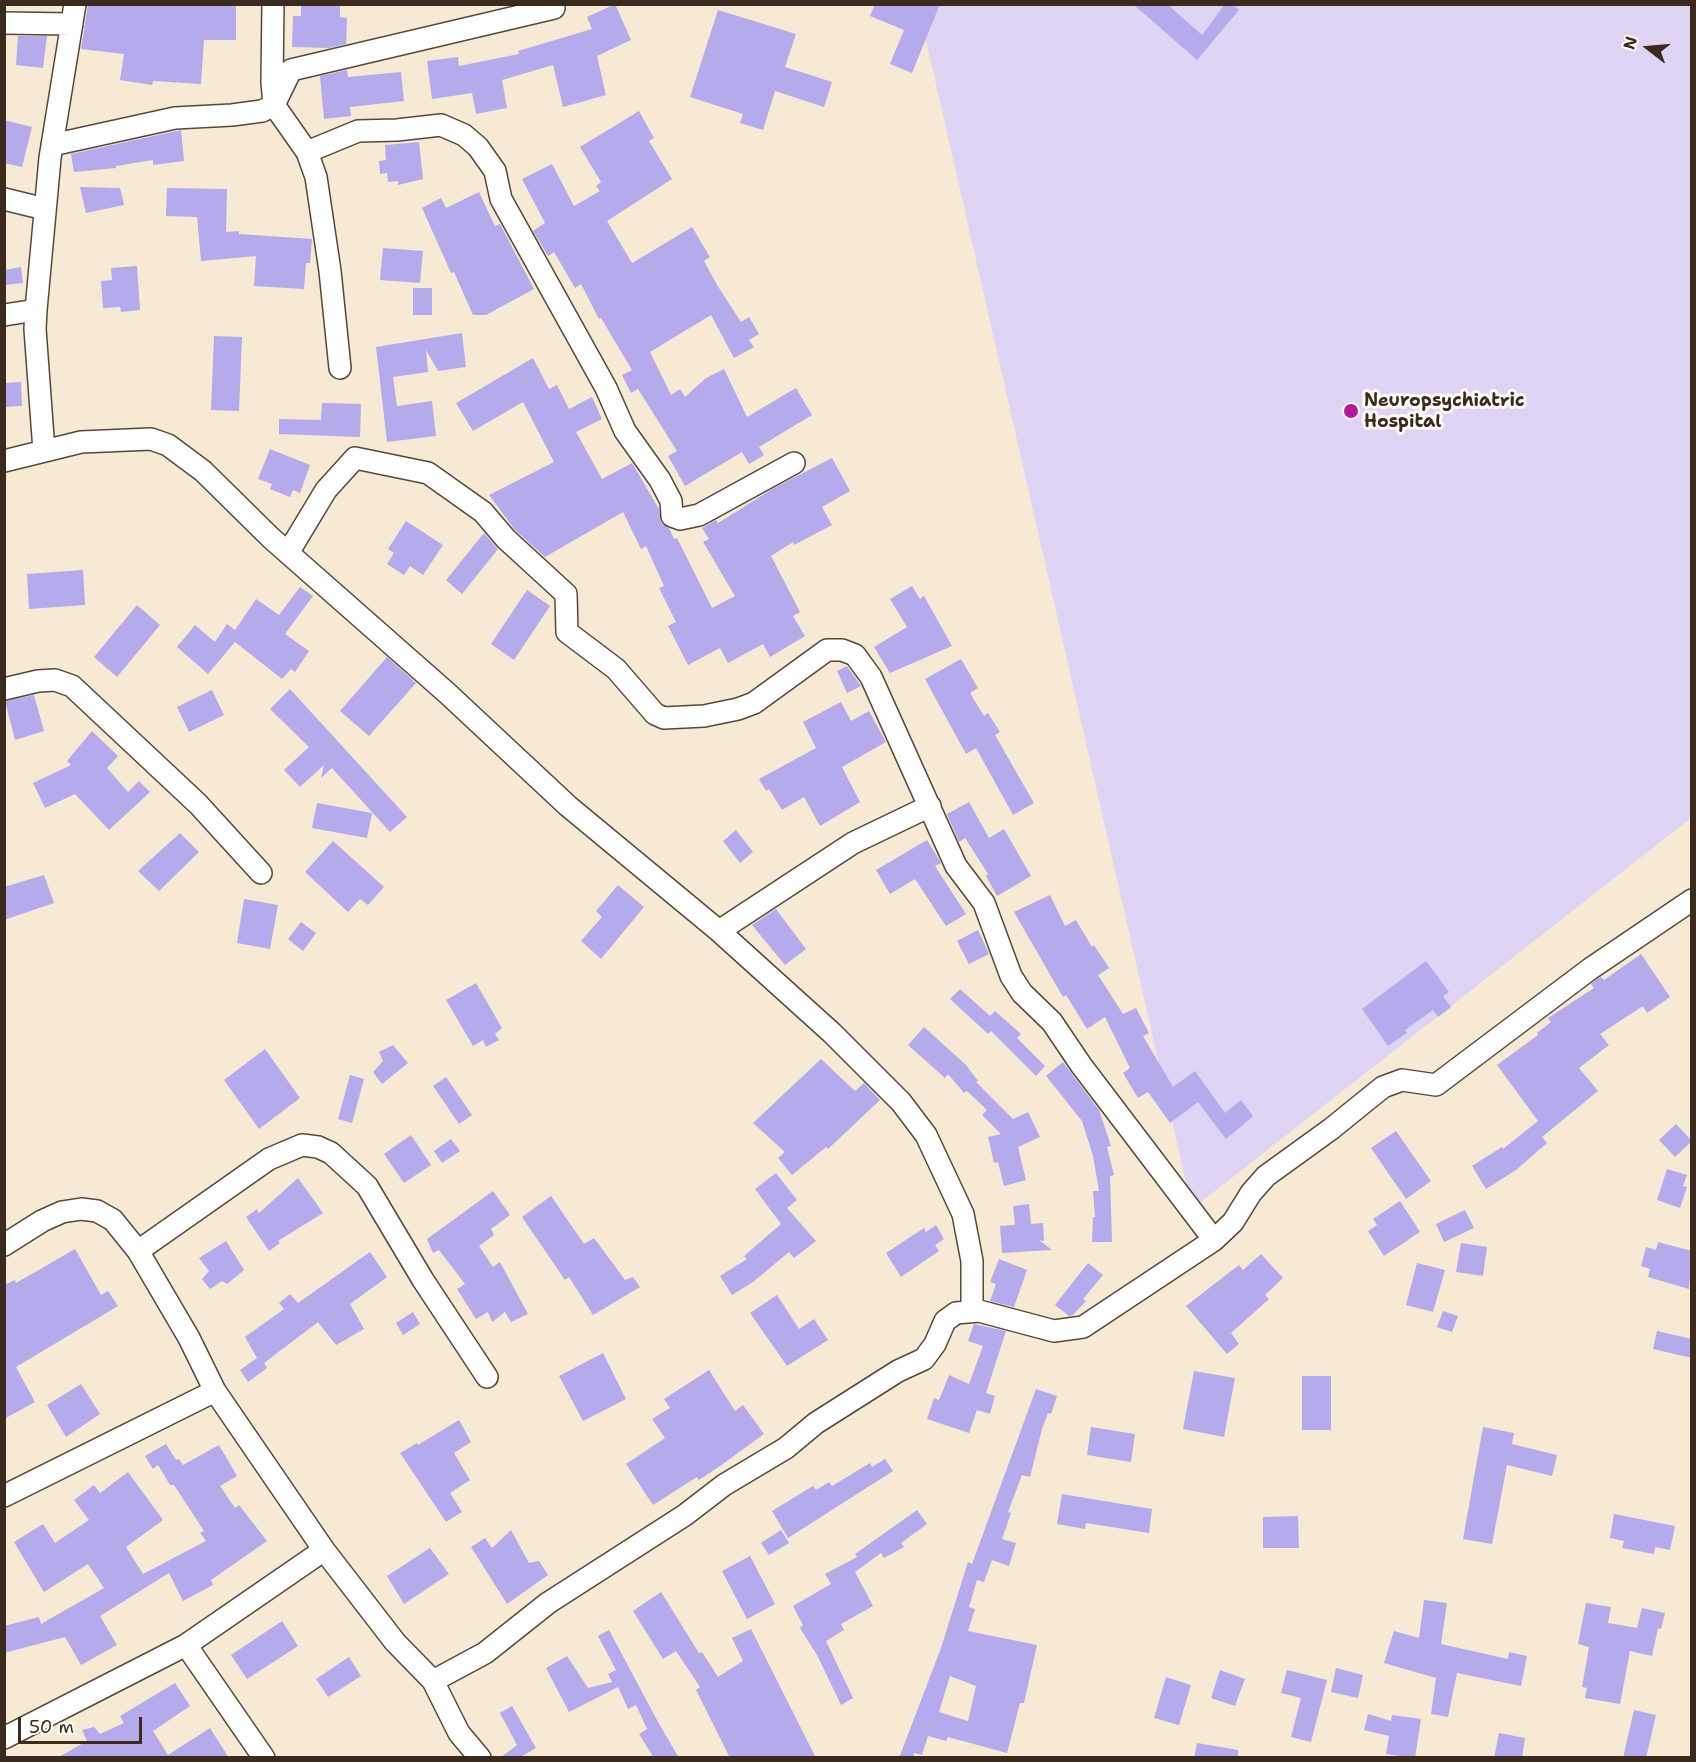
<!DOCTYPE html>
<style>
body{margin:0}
#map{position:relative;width:1696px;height:1762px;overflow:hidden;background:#f6ead5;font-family:"Shantell Sans",sans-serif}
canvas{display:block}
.frame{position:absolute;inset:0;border:6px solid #3b2a1e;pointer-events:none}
.north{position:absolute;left:1618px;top:18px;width:60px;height:60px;-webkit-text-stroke:4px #fdfcf7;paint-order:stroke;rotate:286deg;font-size:16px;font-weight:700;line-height:24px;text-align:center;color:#3b2a1e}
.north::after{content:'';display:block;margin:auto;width:21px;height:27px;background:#3b2a1e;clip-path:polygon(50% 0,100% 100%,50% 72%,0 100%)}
.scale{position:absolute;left:18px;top:1717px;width:124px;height:27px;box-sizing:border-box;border:3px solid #3b2a1e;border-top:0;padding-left:8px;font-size:18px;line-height:21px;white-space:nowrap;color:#3b2a1e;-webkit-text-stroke:4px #fdfcf7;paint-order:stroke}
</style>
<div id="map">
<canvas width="1696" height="1762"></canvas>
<div class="frame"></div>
<div class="north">N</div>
<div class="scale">50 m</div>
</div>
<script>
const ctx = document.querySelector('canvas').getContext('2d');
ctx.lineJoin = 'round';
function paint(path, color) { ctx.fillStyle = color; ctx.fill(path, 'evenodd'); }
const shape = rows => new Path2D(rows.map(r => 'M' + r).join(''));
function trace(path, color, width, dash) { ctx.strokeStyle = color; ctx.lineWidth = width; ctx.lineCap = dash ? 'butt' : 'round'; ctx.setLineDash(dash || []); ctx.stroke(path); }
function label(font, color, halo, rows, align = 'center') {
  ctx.font = font + ' "Shantell Sans",sans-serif'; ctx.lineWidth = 6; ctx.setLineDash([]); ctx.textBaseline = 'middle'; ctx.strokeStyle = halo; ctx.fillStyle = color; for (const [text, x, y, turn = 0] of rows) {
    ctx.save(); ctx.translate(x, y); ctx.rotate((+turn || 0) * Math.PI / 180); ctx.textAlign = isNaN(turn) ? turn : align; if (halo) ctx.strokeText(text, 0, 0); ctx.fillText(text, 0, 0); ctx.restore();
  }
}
paint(shape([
 [918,5,1691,5,1691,818,1192,1209]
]), '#dfd4f4');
paint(shape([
 [88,4,236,6,236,40,204,40,201,84,153,81,152,85,120,80,124,54,81,49],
 [301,4,340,4,340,17,347,18,346,44,329,48,292,47,293,16,301,16],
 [615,4,631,40,597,56,606,95,563,107,553,65,502,80,507,108,476,114,472,93,432,99,427,61,458,57,459,66,519,54,518,51,592,29,587,17],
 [875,4,940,4,912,73,890,64,904,30,870,16],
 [1133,4,1167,4,1202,35,1225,4,1232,4,1239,10,1197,60],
 [718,10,796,34,785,67,832,82,824,107,775,91,763,130,740,123,743,114,690,97],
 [18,36,47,36,43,68,16,65],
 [347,70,348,77,401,72,404,101,350,107,351,116,324,119,320,76],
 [639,111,654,138,649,141,672,179,607,221,632,263,692,227,710,257,704,261,717,285,741,322,749,317,759,334,749,340,754,347,734,358,711,315,650,352,671,395,680,389,685,397,706,378,724,369,747,417,796,388,812,415,759,447,764,455,749,464,742,452,685,486,668,456,677,451,638,389,631,393,622,375,632,370,601,318,599,319,581,284,575,288,554,252,548,256,533,231,545,223,522,179,552,164,574,206,600,191,596,186,601,182,580,147],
 [4,120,32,127,22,167,4,163],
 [181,130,184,161,153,165,153,160,116,166,116,168,74,172,71,154],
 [419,142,423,179,398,185,398,181,388,182,387,173,380,174,379,161,386,160,385,145],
 [80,187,120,188,124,205,86,213],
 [167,188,227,189,226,232,239,231,239,234,312,239,310,263,306,263,304,289,254,286,256,256,201,261,197,217,166,216],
 [479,192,495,226,500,224,534,289,486,315,473,315,454,272,451,273,422,208,441,198,446,208],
 [383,248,423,251,420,283,380,280],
 [137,266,140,310,121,312,120,307,103,308,101,281,112,280,111,268],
 [21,267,23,283,4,285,4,270],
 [413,288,432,288,432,315,413,315],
 [462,333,466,367,438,371,426,350,428,372,393,377,397,406,432,401,436,436,387,442,376,347],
 [214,336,242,337,239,411,211,410],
 [533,358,549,389,557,385,569,409,592,397,602,419,576,432,602,479,632,463,659,509,661,523,669,528,674,539,677,538,712,608,735,596,703,542,709,539,702,528,716,520,718,523,774,488,832,458,850,491,822,507,832,525,794,545,793,542,771,556,800,612,793,616,805,636,770,657,763,644,728,663,720,648,688,665,668,626,676,622,659,588,664,586,646,546,641,549,623,512,545,557,515,530,489,495,554,462,523,402,473,431,456,403],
 [21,382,22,406,4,407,4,383],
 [322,403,361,404,360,437,279,434,279,419,321,420],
 [270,449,310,465,300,493,293,490,290,497,270,489,272,484,258,479],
 [406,521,443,545,423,575,410,566,404,575,387,564,394,553,388,549],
 [484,533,498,549,462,594,446,580],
 [83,570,85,605,29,609,27,574],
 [912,586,920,599,924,596,952,646,890,673,874,647,907,627,890,599],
 [300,587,313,596,285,634,309,651,295,672,291,669,282,679,235,642,208,674,177,647,195,625,215,642,227,624,235,630,256,599,279,615],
 [527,590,550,606,514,660,491,644],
 [137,605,160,625,117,677,94,657],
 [387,657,416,683,369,736,340,711],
 [961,659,978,688,970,693,984,716,988,713,1000,732,995,735,1034,803,1013,815,976,748,966,754,925,679],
 [847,666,861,686,847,693,837,671],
 [290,689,407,817,390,832,332,768,321,778,324,765,300,787,284,770,309,747,270,709],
 [212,690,224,715,189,732,177,707],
 [34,695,44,731,15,740,5,701],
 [841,702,851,721,869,711,886,742,842,767,860,802,820,826,804,797,782,810,769,789,766,791,759,779,816,748,803,722],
 [92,731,118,756,107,768,128,792,139,781,150,792,109,830,75,794,45,808,33,783,71,765,67,761],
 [969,802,989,838,1004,829,1031,876,997,896,986,876,988,874,965,838,959,842,947,814],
 [317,803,372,813,367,838,312,828],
 [736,830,753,852,740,863,723,841],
 [180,833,199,852,159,891,138,871],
 [927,840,941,863,935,866,966,914,946,926,915,879,890,894,876,870],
 [333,841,384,887,368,905,360,899,348,912,305,872],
 [44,875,54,903,4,920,4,887],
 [618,885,644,907,601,959,581,941,602,917,596,911],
 [1050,895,1065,926,1076,920,1092,947,1094,945,1109,968,1098,975,1123,1014,1136,1008,1149,1033,1143,1036,1173,1087,1195,1071,1225,1113,1241,1100,1253,1116,1238,1129,1226,1139,1198,1102,1170,1123,1148,1092,1138,1098,1123,1073,1130,1068,1105,1017,1087,1029,1066,995,1063,997,1014,912],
 [244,899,278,905,270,949,237,943],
 [776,909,806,949,785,965,752,925],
 [301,922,316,933,303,951,288,939],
 [978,930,989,954,969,964,957,941],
 [1641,954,1670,997,1647,1013,1643,1006,1600,1034,1609,1045,1579,1068,1598,1091,1542,1137,1547,1143,1516,1170,1486,1189,1472,1166,1502,1147,1503,1149,1538,1121,1497,1065,1538,1035,1537,1033,1551,1022,1548,1018,1594,988,1591,984,1597,979,1601,977,1604,980],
 [1426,961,1449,992,1443,996,1451,1007,1438,1017,1433,1010,1405,1030,1407,1033,1388,1046,1362,1009],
 [476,983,502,1028,495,1034,499,1040,486,1047,483,1040,473,1046,446,1000],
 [960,989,990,1016,995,1011,1021,1034,1017,1038,1045,1066,1036,1076,991,1031,988,1034,950,999],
 [924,1027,966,1065,978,1081,976,1082,1013,1119,1028,1112,1040,1137,1018,1147,1026,1180,1004,1186,998,1162,994,1163,988,1137,1001,1134,982,1115,987,1110,967,1091,964,1093,948,1074,945,1078,908,1045],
 [393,1045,408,1063,382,1084,373,1072,383,1061,379,1052],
 [265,1049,300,1098,259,1129,224,1080],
 [821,1059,855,1091,864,1083,880,1100,828,1149,826,1147,792,1175,778,1158,785,1152,753,1123],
 [1063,1062,1099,1110,1111,1146,1107,1147,1114,1175,1110,1176,1112,1242,1092,1242,1093,1217,1095,1217,1093,1191,1099,1191,1093,1156,1082,1121,1046,1076],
 [350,1075,364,1079,352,1123,338,1119],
 [446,1077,472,1115,459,1124,433,1086],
 [1676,1124,1692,1141,1675,1157,1659,1140],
 [1396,1131,1431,1181,1406,1199,1371,1148],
 [411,1135,431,1165,404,1183,384,1154],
 [451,1139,460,1151,442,1163,434,1151],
 [1667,1169,1687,1175,1683,1186,1687,1187,1680,1208,1657,1200],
 [776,1173,797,1200,787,1208,816,1241,794,1258,789,1252,753,1282,732,1295,720,1276,747,1259,744,1256,781,1224,755,1189],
 [298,1178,323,1213,278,1241,280,1243,269,1251,246,1217,257,1209,259,1213],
 [493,1191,510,1215,491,1229,494,1235,479,1246,493,1267,500,1262,528,1314,511,1322,505,1312,492,1322,488,1312,476,1319,457,1289,465,1284,439,1250,433,1253,427,1239],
 [551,1196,584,1244,594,1238,625,1280,633,1277,640,1287,593,1315,569,1277,565,1280,522,1217],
 [1400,1201,1420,1232,1384,1256,1368,1231,1377,1225,1373,1219],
 [1029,1204,1031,1224,1043,1223,1044,1241,1039,1240,1052,1250,1002,1253,1000,1226,1015,1225,1013,1206],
 [1465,1210,1474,1228,1444,1242,1436,1224],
 [936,1225,944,1239,935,1245,939,1251,901,1277,886,1253,924,1228,926,1232],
 [226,1241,244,1270,227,1284,222,1281,210,1289,202,1279,209,1271,199,1258],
 [1658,1242,1692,1251,1689,1289,1648,1277,1650,1269,1641,1266,1646,1247,1656,1250],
 [1461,1243,1487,1247,1483,1276,1456,1272],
 [75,1249,101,1295,108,1291,118,1306,16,1367,35,1402,4,1419,4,1285,15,1280,16,1283],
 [370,1252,387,1277,350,1304,364,1329,336,1345,318,1322,264,1363,267,1368,248,1382,240,1370,257,1358,245,1337,284,1309,279,1303,290,1294,298,1303],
 [1261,1254,1283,1278,1265,1295,1269,1299,1231,1333,1239,1344,1227,1354,1186,1306,1239,1265,1243,1270],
 [999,1259,1027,1270,1014,1307,990,1301,996,1284,990,1282],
 [1088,1263,1103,1275,1083,1299,1086,1301,1073,1315,1069,1316,1055,1305],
 [1417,1263,1445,1270,1433,1312,1406,1305],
 [777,1295,799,1329,814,1319,828,1340,787,1366,750,1313],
 [1443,1311,1458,1316,1452,1332,1437,1327],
 [413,1312,420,1324,403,1335,396,1323],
 [974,1324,1006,1331,986,1393,995,1396,990,1414,977,1410,969,1433,927,1419,934,1398,939,1400,949,1375,969,1384,983,1346,968,1341],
 [1657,1331,1692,1339,1692,1358,1653,1349],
 [603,1353,626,1399,583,1421,559,1376],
 [709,1370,735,1411,743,1405,764,1434,720,1466,699,1480,697,1477,653,1505,626,1464,665,1438,652,1419,670,1408,664,1399],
 [1194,1371,1235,1378,1224,1437,1183,1429],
 [1302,1376,1331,1376,1331,1430,1302,1430],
 [81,1384,100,1414,66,1437,47,1405],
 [1036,1389,1057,1396,1051,1414,1048,1413,1042,1429,1030,1477,1022,1475,1008,1512,1011,1513,1002,1539,1016,1543,1009,1566,992,1560,984,1582,977,1580,969,1607,975,1609,968,1631,1037,1645,1024,1703,1020,1703,1007,1753,948,1737,946,1741,928,1736,922,1755,914,1753,913,1758,899,1758,941,1648,968,1562,972,1564],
 [950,1676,976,1686,968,1721,939,1712],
 [459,1420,471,1442,454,1453,470,1480,450,1493,462,1512,446,1522,400,1453,417,1443,418,1445],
 [1091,1427,1135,1434,1131,1462,1087,1455],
 [1483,1427,1514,1433,1512,1444,1557,1455,1552,1476,1507,1465,1492,1544,1463,1539],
 [166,1444,176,1460,179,1459,183,1465,219,1445,237,1476,220,1486,235,1508,239,1505,267,1541,211,1580,213,1585,183,1601,169,1573,100,1616,117,1645,81,1665,65,1637,4,1653,4,1626,39,1617,41,1624,104,1588,88,1564,44,1592,14,1542,43,1524,55,1543,89,1520,74,1500,94,1485,100,1493,128,1472,163,1520,126,1547,143,1574,206,1541,200,1533,204,1531,174,1485,170,1485,158,1465,153,1469,145,1456],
 [885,1459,893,1471,788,1538,772,1511,813,1486,816,1490,829,1482,832,1486,870,1463,872,1467],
 [1062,1494,1152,1509,1149,1533,1086,1523,1085,1529,1057,1524],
 [917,1510,927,1524,901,1543,904,1547,884,1558,881,1553,855,1572,873,1606,841,1624,844,1630,826,1641,853,1698,841,1705,817,1655,800,1628,803,1625,793,1606,831,1584,825,1574,857,1557,855,1554],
 [1614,1514,1675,1526,1670,1550,1655,1547,1654,1554,1622,1548,1624,1541,1610,1538],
 [1298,1516,1299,1548,1263,1548,1263,1517],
 [511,1530,529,1563,539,1561,548,1575,507,1604,471,1547,485,1538,492,1548],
 [781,1530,789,1543,769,1555,761,1543],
 [430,1548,449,1574,404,1604,387,1576],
 [750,1556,775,1604,747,1619,722,1571],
 [661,1592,699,1653,702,1652,718,1677,743,1661,732,1638,751,1629,816,1758,730,1758,696,1690,700,1687,676,1651,663,1659,633,1611],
 [1424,1600,1447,1603,1441,1644,1508,1659,1509,1652,1527,1656,1521,1686,1457,1673,1448,1717,1431,1714,1436,1678,1384,1663,1394,1631,1419,1638],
 [1586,1603,1611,1607,1608,1623,1637,1628,1642,1608,1665,1613,1661,1629,1658,1628,1652,1656,1630,1651,1620,1704,1585,1698,1587,1688,1582,1687,1589,1647,1578,1644],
 [282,1621,298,1646,247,1679,231,1655],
 [609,1630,658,1722,679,1758,654,1758,639,1734,647,1729,636,1705,628,1709,618,1687,569,1712,546,1668,567,1656,588,1688,612,1682,608,1674,616,1670,598,1636],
 [349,1657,361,1676,328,1697,316,1679],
 [1336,1668,1363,1675,1358,1698,1331,1692],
 [1220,1670,1245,1679,1235,1706,1211,1698],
 [1287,1670,1327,1680,1311,1742,1291,1737,1301,1698,1281,1693],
 [1166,1677,1191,1685,1179,1725,1154,1718],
 [175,1683,190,1706,153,1731,168,1755,210,1728,229,1758,57,1758,87,1741,82,1730,94,1727,100,1734,124,1723,120,1716],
 [512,1706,536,1748,519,1758,500,1758,517,1745,500,1713],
 [1634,1710,1656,1715,1646,1758,1623,1758],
 [1368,1714,1391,1721,1392,1715,1421,1719,1415,1758,1386,1754,1389,1736,1364,1730],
 [1499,1733,1525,1738,1522,1758,1494,1758],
 [1197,1743,1238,1750,1238,1758,1194,1758]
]), '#b5aaeb');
const minor = shape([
 [273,4,272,82,274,105,307,152,316,177,330,271,340,368],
 [4,23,72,24],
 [52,145,175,118,232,115,262,111,274,105,291,70,554,8],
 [307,152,358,131,397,130,441,125,464,135,478,147,495,171,501,199,606,388,625,431,660,480,671,501,672,516,680,519,699,515,794,463],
 [4,199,45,209],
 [4,315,36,310],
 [44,451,35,329,36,310,50,158,75,4],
 [4,461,81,442,151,439,168,445,203,471,271,538,447,693,568,806,719,931,832,1033,901,1102,926,1135,963,1214,972,1261,972,1310],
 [288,553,326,490,355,458,428,473,483,512,506,539,566,594,567,632,616,669,655,714,664,718,704,716,738,709,754,703,827,650,842,650,855,655,871,677,956,866,984,903,1011,976,1022,993,1052,1022,1081,1065,1214,1240],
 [4,689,38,681,55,680,72,686,198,804,261,873],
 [719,931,853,843,930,806],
 [4,1245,42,1221,62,1212,81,1209,97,1211,113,1220,138,1251,189,1338,215,1391,276,1480,324,1550,395,1642,433,1681,459,1733,480,1758],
 [138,1251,269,1159,302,1145,318,1147,331,1153,367,1186,423,1280,487,1377],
 [4,1496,215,1391],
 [186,1645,264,1758],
 [433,1681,485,1653,548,1603,685,1515,724,1485,786,1448,816,1423,898,1371,924,1359,935,1344,945,1321,956,1313,979,1311,1054,1331,1083,1327,1214,1240,1233,1222,1251,1193,1266,1176,1331,1129,1383,1087,1402,1080,1436,1085,1590,969,1692,900],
 [4,1738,186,1645,324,1550]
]);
trace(minor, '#574739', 24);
trace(minor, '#fff', 21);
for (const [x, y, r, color] of [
 [1351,411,8,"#b5179e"]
]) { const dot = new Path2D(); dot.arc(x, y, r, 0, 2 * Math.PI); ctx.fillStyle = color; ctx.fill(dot); trace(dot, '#fdfcf7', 2); }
label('bold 18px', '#3b2a1e', '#fdfcf7', [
 ["Neuropsychiatric",1364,401],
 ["Hospital",1364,422]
], 'left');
</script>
